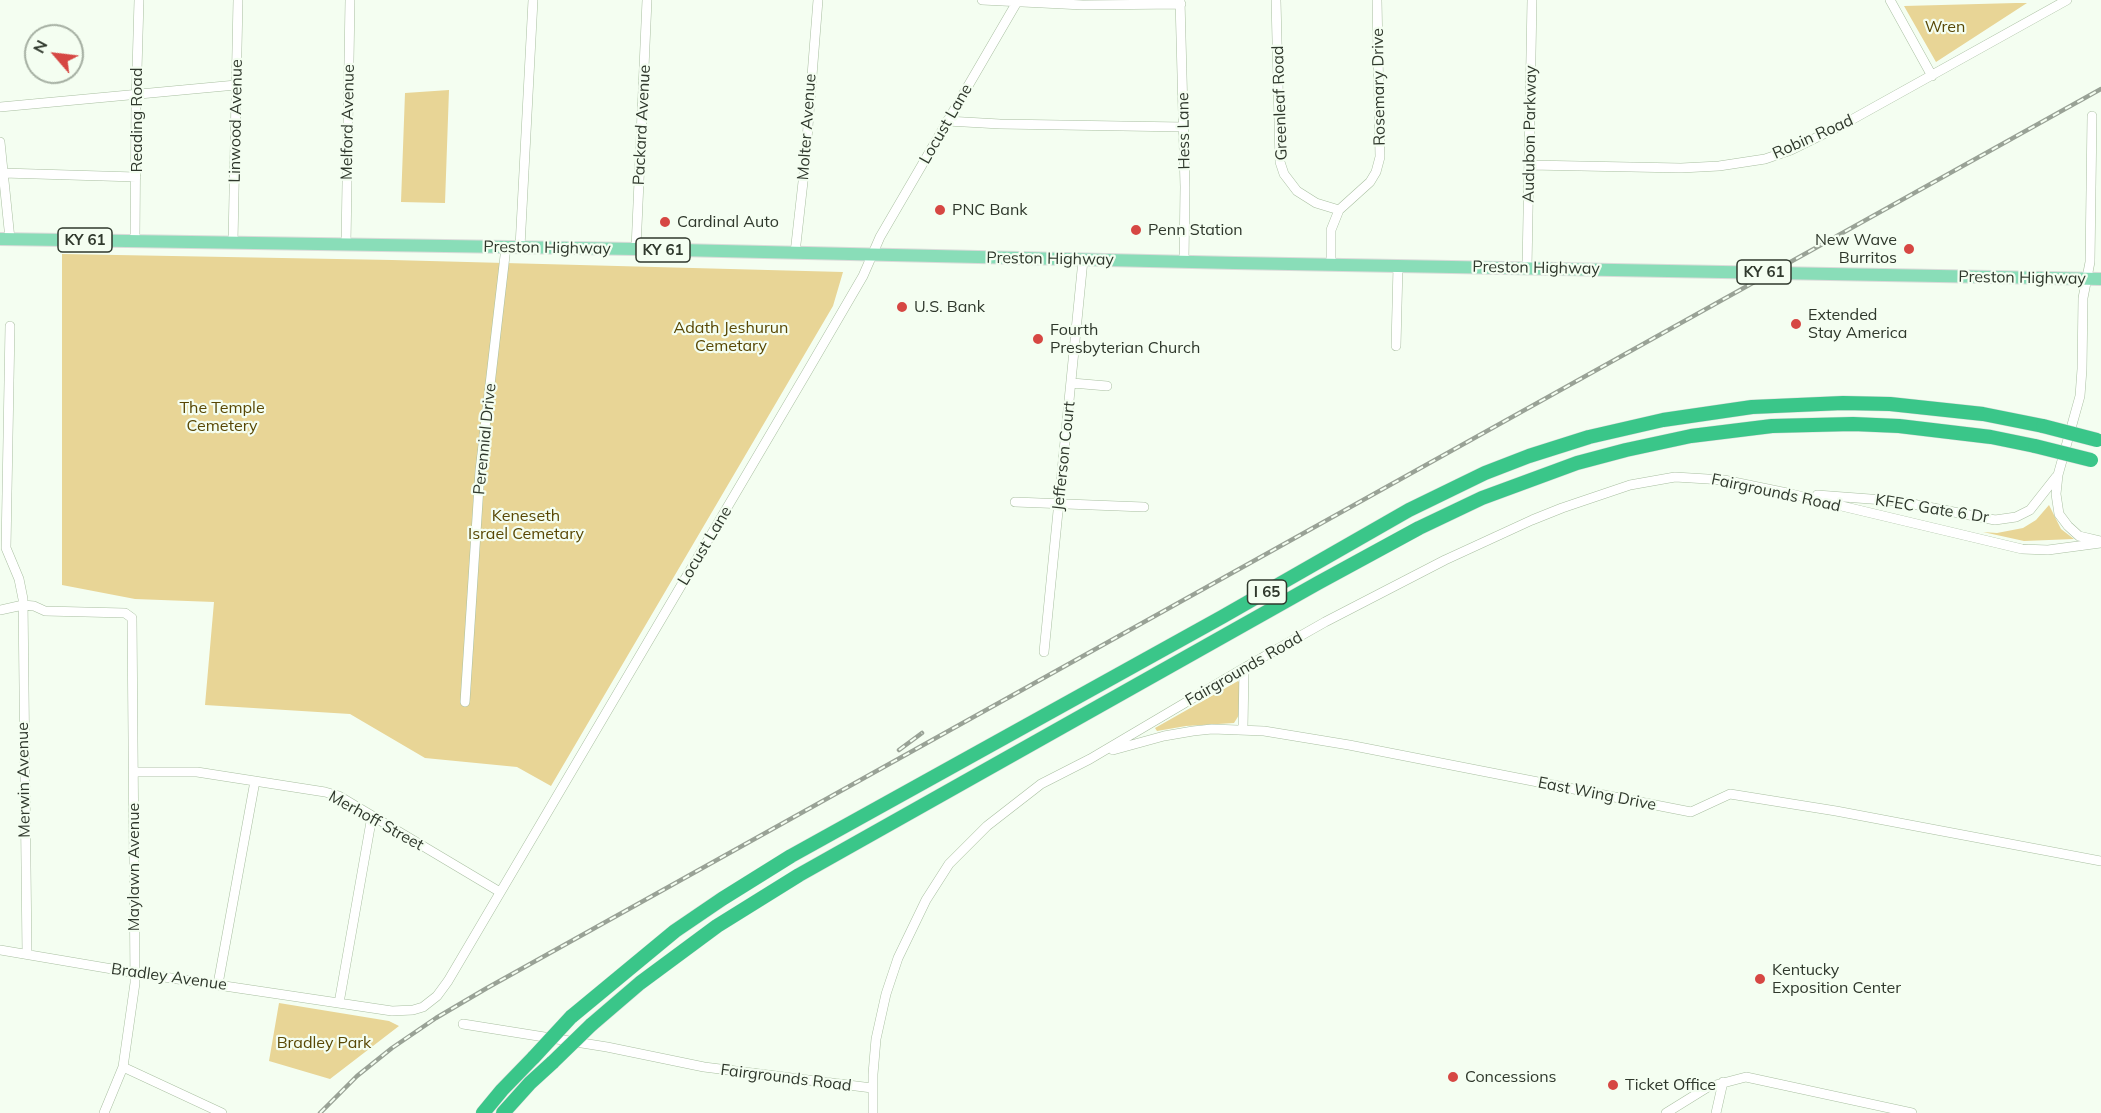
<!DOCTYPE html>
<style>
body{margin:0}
#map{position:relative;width:2101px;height:1113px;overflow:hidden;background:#f4fef1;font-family:Mulish,sans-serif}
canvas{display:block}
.north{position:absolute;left:24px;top:24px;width:60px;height:60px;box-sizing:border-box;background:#f4fef1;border:2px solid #a5afa2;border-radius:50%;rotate:298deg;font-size:16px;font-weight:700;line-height:24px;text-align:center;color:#2f382c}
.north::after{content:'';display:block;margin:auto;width:21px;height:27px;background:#d64743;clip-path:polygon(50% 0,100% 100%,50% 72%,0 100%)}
</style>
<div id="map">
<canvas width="2101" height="1113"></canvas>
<div class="north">N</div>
</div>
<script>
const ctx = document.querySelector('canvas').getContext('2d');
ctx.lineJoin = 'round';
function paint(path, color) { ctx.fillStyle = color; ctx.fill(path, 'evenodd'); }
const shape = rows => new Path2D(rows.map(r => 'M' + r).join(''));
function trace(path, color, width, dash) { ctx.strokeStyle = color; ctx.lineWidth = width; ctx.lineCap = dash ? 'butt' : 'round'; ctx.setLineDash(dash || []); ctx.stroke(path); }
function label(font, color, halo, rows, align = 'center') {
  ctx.font = font + ' Mulish,sans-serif'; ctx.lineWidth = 4.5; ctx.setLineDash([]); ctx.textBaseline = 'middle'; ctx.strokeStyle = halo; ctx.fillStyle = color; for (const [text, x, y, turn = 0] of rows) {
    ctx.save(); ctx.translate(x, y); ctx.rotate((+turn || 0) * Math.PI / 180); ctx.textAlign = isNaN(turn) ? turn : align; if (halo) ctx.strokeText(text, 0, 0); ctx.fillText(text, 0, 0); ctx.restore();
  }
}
paint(shape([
 [2016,3,2027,3,1936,62,1904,6],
 [449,90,445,203,401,202,405,93],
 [62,254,392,260,843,272,833,306,551,786,517,767,425,758,350,714,205,705,214,602,135,599,62,585],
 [2049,505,2061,529,2074,539,2024,541,1983,532,1997,533,2023,528,2036,520],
 [1238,681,1241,684,1239,715,1234,723,1186,726,1157,731,1155,728],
 [279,1003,389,1021,399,1026,330,1079,269,1061]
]), '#e8d596');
const minor = shape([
 [982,0,1083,5,1181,4],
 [1180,0,1185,187,1184,262],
 [1276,0,1280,162,1284,174,1297,191,1316,203,1339,210],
 [1890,0,1932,76],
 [0,107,236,85],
 [2092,116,2090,262,2083,298,2082,369,2080,396,2058,475,2056,494,2059,514,2068,526,2079,536,2100,541],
 [947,121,1000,124,1183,127],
 [0,142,10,239],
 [1530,165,1681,168,1719,166,1765,159,1791,150,1844,124,2067,0],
 [3,173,136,177],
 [135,240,136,105,139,0],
 [233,242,238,0],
 [346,244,350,0],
 [520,247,533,0],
 [636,249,647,0],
 [795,253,805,164,818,0],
 [1331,264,1331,230,1339,210,1370,182,1376,172,1380,157,1377,0],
 [1527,268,1532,0],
 [10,326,6,548,19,579,23,599,27,954],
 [1396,346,1398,266],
 [1072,383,1107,386],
 [1817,495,1897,501,1995,520,2016,517,2030,510,2056,477],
 [1015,502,1144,507],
 [0,610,23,605,34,606,45,611,125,613,132,618,135,983,123,1067,104,1113],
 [1044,652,1083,260],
 [465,702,480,471,506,247],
 [1243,729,1244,668],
 [1113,750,1164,736,1193,731,1212,729,1264,731,1349,745,1691,812,1730,794,1836,811,2101,861],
 [135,772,197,772,325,792,339,796,500,892],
 [0,950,124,971,392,1011,413,1010,423,1007,437,996,448,981,807,372,863,276,880,237,1017,2],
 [218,984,255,781],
 [339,1003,372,816],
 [463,1024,607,1047,704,1067,872,1088],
 [123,1067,222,1113],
 [873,1113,873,1074,876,1039,886,994,898,958,926,900,949,864,987,826,1041,784,1090,759,1244,668,1325,622,1445,560,1532,520,1562,508,1630,485,1675,477,1724,480,1787,493,2022,549,2048,550,2101,543],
 [1666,1113,1708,1087,1746,1077,1912,1113],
 [1716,1113,1723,1082]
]);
const major = shape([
 [0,239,636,249,1235,263,2101,279]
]);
const highway = shape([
 [571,1017,675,931,722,899,791,856,1222,617,1409,510,1485,473,1529,456,1589,437,1663,420,1752,407,1843,403,1890,404,1983,414,2043,426],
 [591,1025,640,983,717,926,799,875,1318,583,1419,528,1482,498,1577,463,1626,450,1691,436,1772,426,1853,424,1899,426,1991,437,2035,446],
 [483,1113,502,1090,534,1057],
 [503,1113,530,1083,553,1062]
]);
trace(minor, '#a9bfa1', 10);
trace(major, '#dadbd9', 14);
trace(highway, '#dadbd9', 15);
trace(minor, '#fff', 9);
trace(major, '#89ddb8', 12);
trace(highway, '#3ac689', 14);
const rail = shape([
 [899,750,922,733],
 [320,1113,357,1076,392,1048,436,1018,487,988,2101,89]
]);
trace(rail, '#99a296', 4.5);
trace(rail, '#f4fef1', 2, [7]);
const highwayBridge = shape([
 [2043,426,2097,440],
 [2035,446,2091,460],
 [534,1057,571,1017],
 [553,1062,591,1025]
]);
trace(highwayBridge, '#dadbd9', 15, []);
trace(highwayBridge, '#3ac689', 14);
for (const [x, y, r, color] of [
 [940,210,6,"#d64743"],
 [665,222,6,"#d64743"],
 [1136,230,6,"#d64743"],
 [1909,249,6,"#d64743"],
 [902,307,6,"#d64743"],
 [1796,324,6,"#d64743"],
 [1038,339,6,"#d64743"],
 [1760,979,6,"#d64743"],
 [1453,1077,6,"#d64743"],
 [1613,1085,6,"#d64743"]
]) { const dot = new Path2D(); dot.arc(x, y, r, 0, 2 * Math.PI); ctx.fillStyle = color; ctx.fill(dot); trace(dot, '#f4fef1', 2); }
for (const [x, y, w] of [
 [85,240,54],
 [663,250,54],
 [1764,272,54],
 [1267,592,39]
]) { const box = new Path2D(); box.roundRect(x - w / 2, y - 12, w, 24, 4.5); ctx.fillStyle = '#f4fef1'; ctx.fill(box); trace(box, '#2f382c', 1.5); }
label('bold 15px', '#2f382c', null, [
 ["KY 61",85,240],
 ["KY 61",663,250],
 ["KY 61",1764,272],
 ["I 65",1267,592]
]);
label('16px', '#584704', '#f4fef1', [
 ["Wren",1945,27],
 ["Adath Jeshurun",731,328],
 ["Cemetary",731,346],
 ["The Temple",222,408],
 ["Cemetery",222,426],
 ["Keneseth",526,516],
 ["Israel Cemetary",526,534],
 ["Bradley Park",324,1043]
]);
label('16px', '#2f382c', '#f4fef1', [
 ["Rosemary Drive",1379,87,-91],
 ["Greenleaf Road",1280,103,-92],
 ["Reading Road",137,120,-90],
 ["Linwood Avenue",236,121,-89],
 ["Melford Avenue",348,122,-89],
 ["Locust Lane",946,124,-60],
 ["Packard Avenue",642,125,-87],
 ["Molter Avenue",807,127,-86],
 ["Hess Lane",1184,131,-91],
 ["Audubon Parkway",1530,134,-89],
 ["Robin Road",1813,137,-24],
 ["Preston Highway",547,248,1],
 ["Preston Highway",1050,259,1],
 ["Preston Highway",1536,268,1],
 ["Preston Highway",2022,278,1],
 ["Perennial Drive",485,439,-84],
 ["Jefferson Court",1064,456,-84],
 ["Fairgrounds Road",1776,493,12],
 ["KFEC Gate 6 Dr",1932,509,9],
 ["Locust Lane",705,546,-59],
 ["Fairgrounds Road",1244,669,-30],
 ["Merwin Avenue",24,780,-91],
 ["East Wing Drive",1597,794,11],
 ["Merhoff Street",376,821,29],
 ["Maylawn Avenue",134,867,-90],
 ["Bradley Avenue",169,977,8],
 ["Fairgrounds Road",786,1078,7]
]);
label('16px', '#2f382c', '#f4fef1', [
 ["PNC Bank",952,210],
 ["Cardinal Auto",677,222],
 ["Penn Station",1148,230],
 ["New Wave",1897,240,"right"],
 ["Burritos",1897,258,"right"],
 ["U.S. Bank",914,307],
 ["Extended",1808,315],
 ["Stay America",1808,333],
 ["Fourth",1050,330],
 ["Presbyterian Church",1050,348],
 ["Kentucky",1772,970],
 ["Exposition Center",1772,988],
 ["Concessions",1465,1077],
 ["Ticket Office",1625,1085]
], 'left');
</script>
